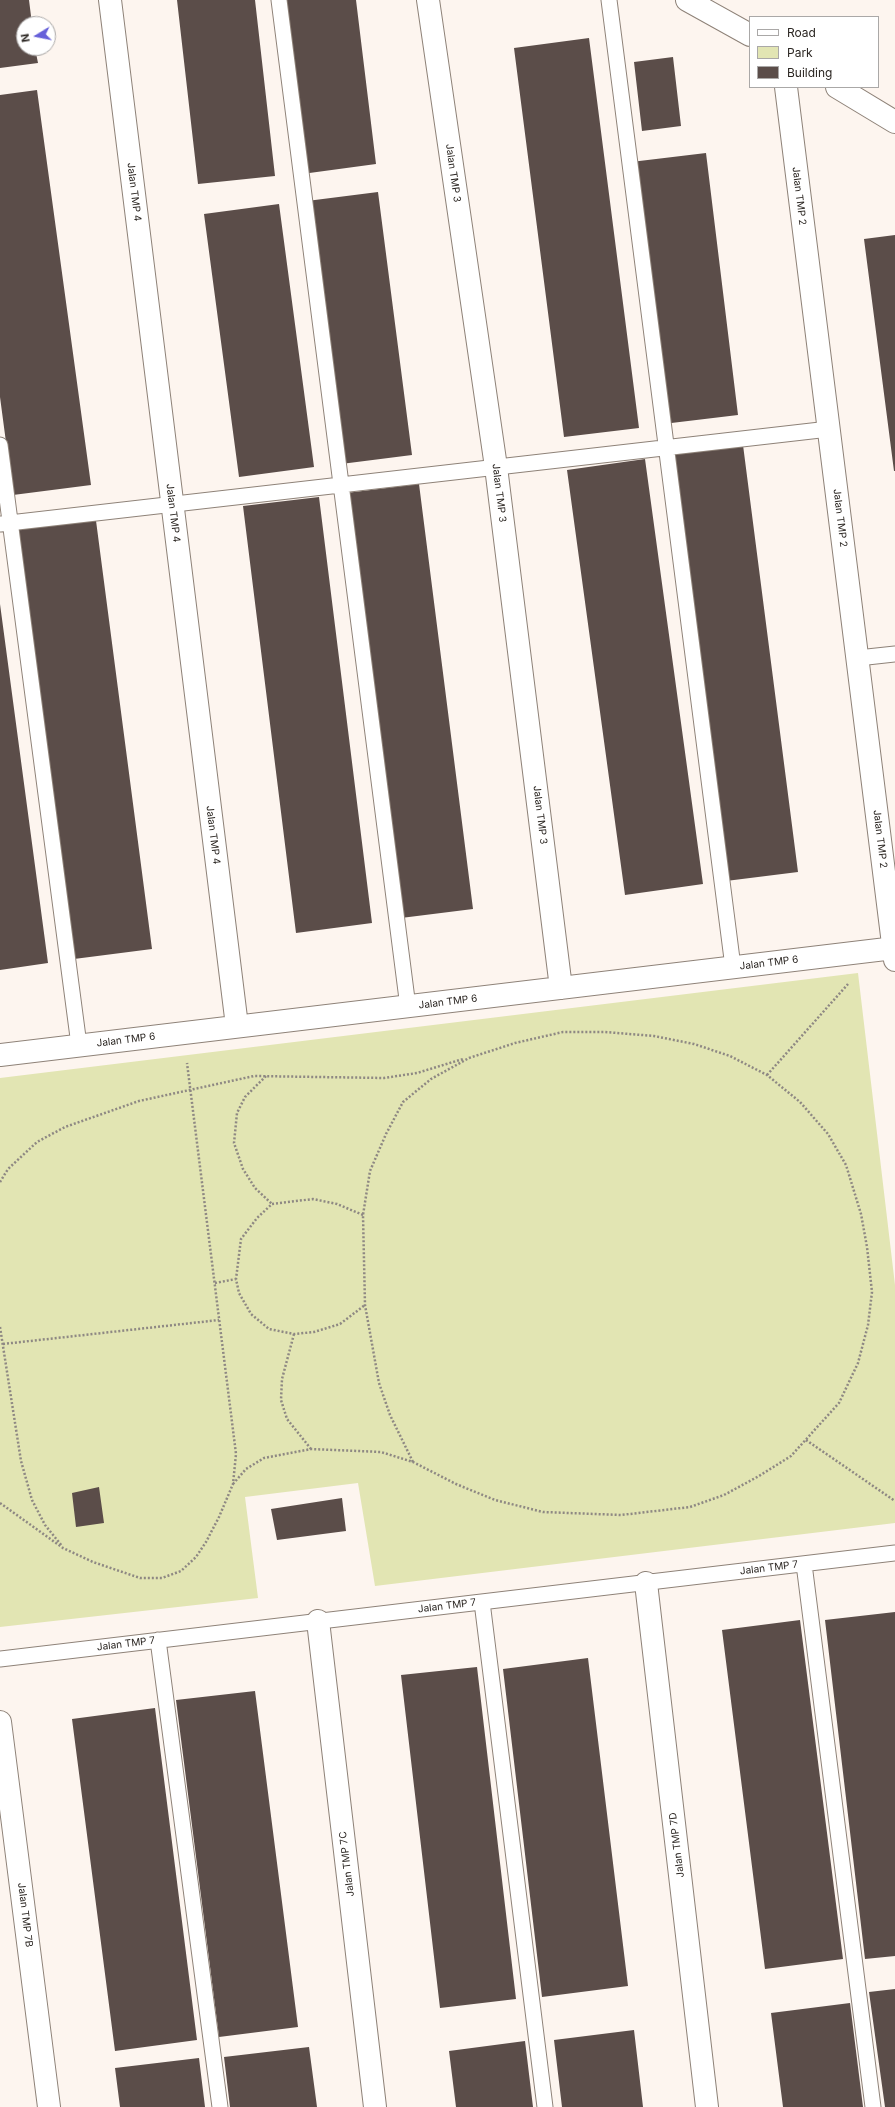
<!DOCTYPE html>
<style>
body{margin:0}
#map{position:relative;width:895px;height:2107px;overflow:hidden;background:#fdf5ef;font-family:Inter,sans-serif}
canvas{display:block}
.legend{position:absolute;left:749px;top:16px;width:130px;height:72px;box-sizing:border-box;background:#fff;border:1px solid #aaa8a7;margin:0;padding:5px 7px;list-style:none;font-size:12px;color:#2b2622}
.legend li{display:flex;align-items:center;gap:8px;height:20px}
.legend b{width:20px;border:1px solid #aaa8a7}
.north{position:absolute;left:16px;top:16px;width:40px;height:40px;box-sizing:border-box;background:#fff;border:1px solid #aaa8a7;border-radius:50%;rotate:260deg;font-size:11px;font-weight:700;line-height:16px;text-align:center;color:#2b2622}
.north::after{content:'';display:block;margin:auto;width:14px;height:18px;background:#6660d9;clip-path:polygon(50% 0,100% 100%,50% 72%,0 100%)}
</style>
<div id="map">
<canvas width="895" height="2107"></canvas>
<ul class="legend">
<li><b style="height:5px;background:#fff"></b>Road</li>
<li><b style="height:11px;background:#e2e5b3"></b>Park</li>
<li><b style="height:11px;background:#5b4d49"></b>Building</li>
</ul>
<div class="north">N</div>
</div>
<script>
const ctx = document.querySelector('canvas').getContext('2d');
ctx.lineJoin = 'round';
function paint(path, color) { ctx.fillStyle = color; ctx.fill(path, 'evenodd'); }
const shape = rows => new Path2D(rows.map(r => 'M' + r).join(''));
function trace(path, color, width, dash) { ctx.strokeStyle = color; ctx.lineWidth = width; ctx.lineCap = dash ? 'butt' : 'round'; ctx.setLineDash(dash || []); ctx.stroke(path); }
function label(font, color, halo, rows, align = 'center') {
  ctx.font = font + ' Inter,sans-serif'; ctx.lineWidth = 4; ctx.setLineDash([]); ctx.textBaseline = 'middle'; ctx.strokeStyle = halo; ctx.fillStyle = color; for (const [text, x, y, turn = 0] of rows) {
    ctx.save(); ctx.translate(x, y); ctx.rotate((+turn || 0) * Math.PI / 180); ctx.textAlign = isNaN(turn) ? turn : align; if (halo) ctx.strokeText(text, 0, 0); ctx.fillText(text, 0, 0); ctx.restore();
  }
}
paint(shape([
 [858,973,895,1285,895,1523,375,1586,358,1483,245,1497,258,1598,0,1627,0,1078]
]), '#e2e5b3');
paint(shape([
 [0,0,29,0,32,24,24,24,24,48,35,48,38,63,0,68],
 [177,0,255,0,275,176,198,184],
 [280,0,356,0,376,164,302,174],
 [589,38,639,428,564,437,514,48],
 [673,57,681,126,642,131,634,62],
 [37,90,91,485,13,495,0,397,0,95],
 [706,153,738,415,663,424,631,162],
 [378,192,412,455,341,464,307,201],
 [279,204,314,467,239,477,204,214],
 [895,235,895,471,894,471,864,239],
 [743,445,798,872,726,881,671,454],
 [645,459,703,884,625,895,567,470],
 [419,484,473,909,401,918,346,493],
 [319,497,372,923,296,933,243,506],
 [95,513,152,949,74,959,17,523],
 [0,604,48,963,0,970],
 [99,1487,104,1523,76,1527,72,1493],
 [342,1498,346,1531,277,1540,271,1509],
 [895,1612,895,1956,865,1959,825,1620],
 [800,1620,843,1959,765,1969,722,1630],
 [588,1658,628,1986,542,1997,503,1669],
 [477,1667,516,1999,440,2008,401,1675],
 [255,1691,298,2027,219,2037,176,1700],
 [155,1708,197,2040,115,2051,72,1719],
 [895,1989,895,2107,885,2107,869,1992],
 [850,2003,863,2107,783,2107,771,2013],
 [634,2030,643,2107,562,2107,554,2040],
 [525,2041,533,2107,456,2107,449,2051],
 [309,2047,317,2107,230,2107,224,2057],
 [199,2058,205,2107,120,2107,115,2068]
]), '#5b4d49');
const service = shape([
 [279,0,408,1007],
 [609,0,733,967],
 [0,445,79,1045],
 [0,524,829,429],
 [858,658,895,654],
 [804,1564,873,2107],
 [482,1602,545,2107],
 [158,1640,220,2107],
 [0,1659,895,1553]
]);
const minor = shape([
 [110,0,237,1026],
 [428,0,496,467,561,988],
 [687,0,750,35],
 [786,87,895,960],
 [837,87,895,122],
 [0,1055,895,948],
 [646,1583,707,2107],
 [318,1621,375,2107],
 [0,1722,49,2107]
]);
trace(service, '#8e8278', 17);
trace(minor, '#8e8278', 24);
trace(shape([
 [767,1075,848,984],
 [266,1076,245,1097,237,1113,234,1143,243,1169,255,1188,272,1204],
 [0,1182,8,1169,37,1142,65,1127,139,1101,254,1076,384,1078,417,1073,463,1059],
 [363,1215,337,1204,313,1199,272,1204,257,1218,241,1239,236,1279,239,1293,251,1314,269,1329,294,1334,314,1332,340,1324,365,1305],
 [215,1283,236,1279],
 [0,1327,21,1461,32,1500,45,1525,62,1546],
 [294,1334,282,1379,281,1400,287,1419,311,1449],
 [3,1344,219,1320],
 [806,1440,895,1501],
 [233,1484,246,1469,264,1458,311,1449,381,1452,413,1462,456,1484,495,1500,543,1512,621,1515,690,1507,724,1495,759,1476,791,1456,839,1403,858,1363,868,1325,872,1292,867,1247,861,1214,846,1165,828,1134,800,1102,767,1075,730,1056,694,1044,654,1036,605,1032,563,1032,515,1043,469,1058,431,1079,403,1102,386,1134,370,1171,363,1215,365,1305,379,1383,390,1415,413,1462],
 [0,1503,63,1548,93,1562,140,1578,162,1578,181,1571,196,1557,206,1542,219,1517,233,1484,236,1454,187,1063]
]), '#8e8883', 2.5, [2, 2]);
trace(service, '#fff', 15);
trace(minor, '#fff', 22);
label('10px', '#2b2622', '#fff', [
 ["Jalan TMP 3",453,173,82],
 ["Jalan TMP 4",134,192,83],
 ["Jalan TMP 2",799,196,83],
 ["Jalan TMP 3",499,493,83],
 ["Jalan TMP 4",173,513,83],
 ["Jalan TMP 2",840,518,83],
 ["Jalan TMP 3",540,815,83],
 ["Jalan TMP 4",213,835,83],
 ["Jalan TMP 2",880,839,83],
 ["Jalan TMP 6",769,963,-7],
 ["Jalan TMP 6",448,1002,-7],
 ["Jalan TMP 6",126,1040,-7],
 ["Jalan TMP 7",769,1568,-7],
 ["Jalan TMP 7",447,1606,-7],
 ["Jalan TMP 7",126,1644,-7],
 ["Jalan TMP 7D",677,1845,-97],
 ["Jalan TMP 7C",347,1864,-97],
 ["Jalan TMP 7B",25,1915,83]
]);
</script>
